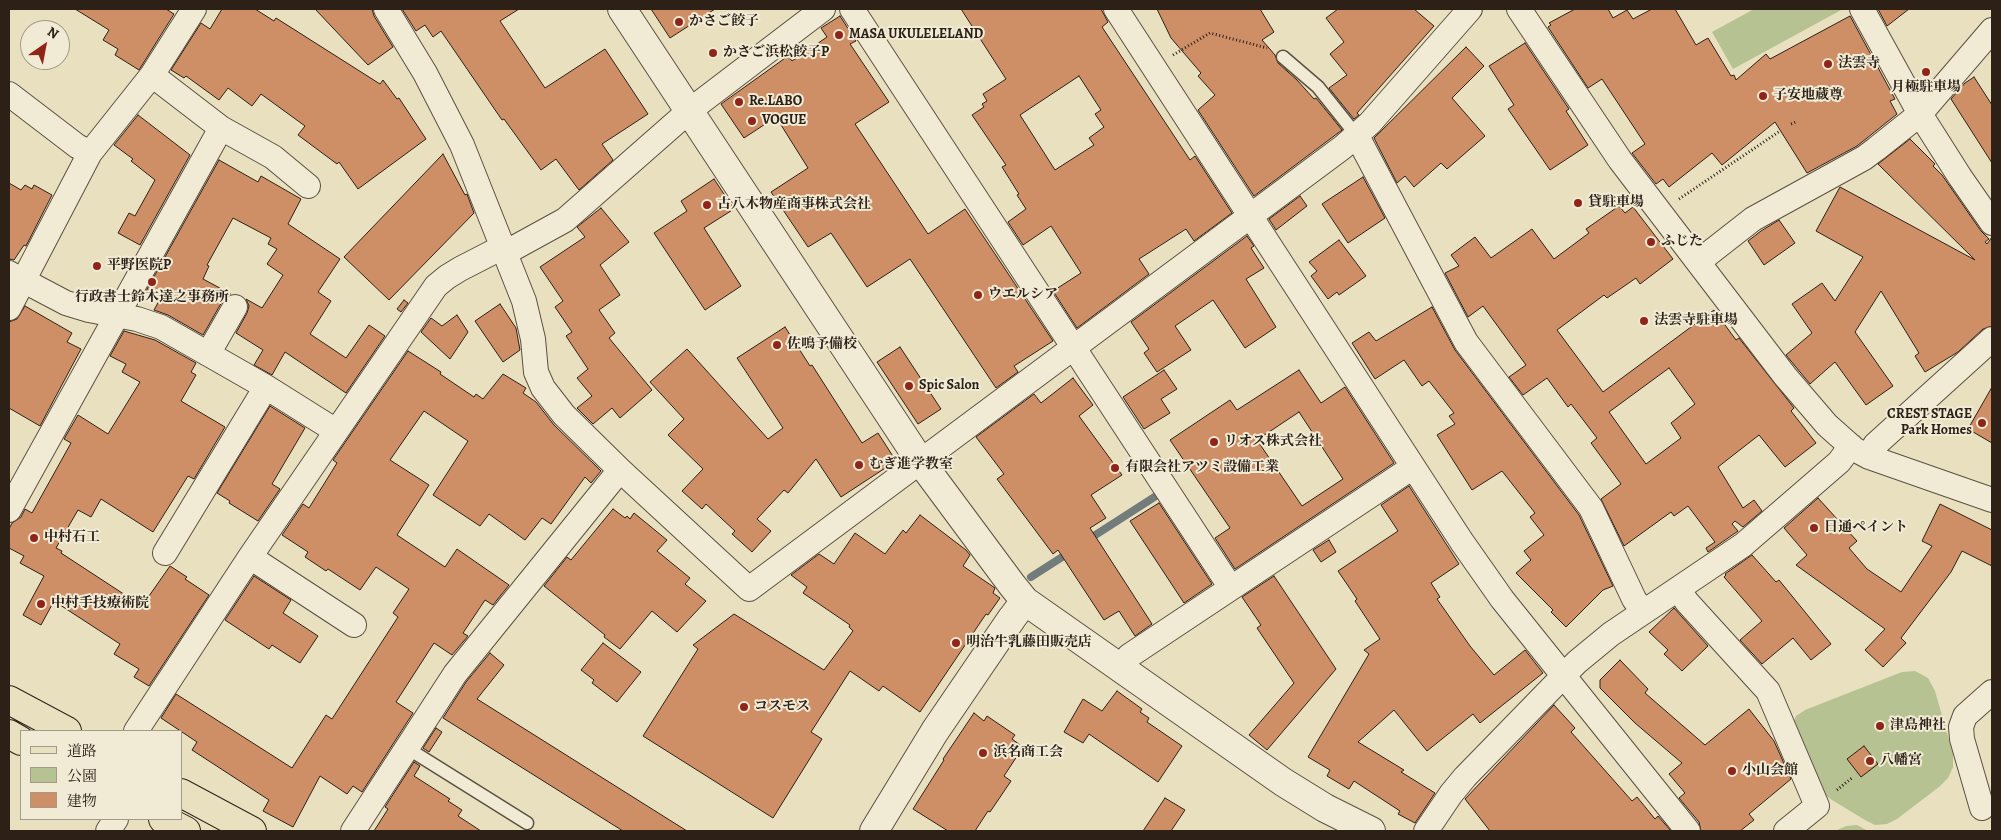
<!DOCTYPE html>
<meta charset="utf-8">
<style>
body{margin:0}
#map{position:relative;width:2001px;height:840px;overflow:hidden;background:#e9e0c0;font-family:Alegreya,"Noto Serif JP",serif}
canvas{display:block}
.frame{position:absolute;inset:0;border:10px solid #2d2017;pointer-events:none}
.legend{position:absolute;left:20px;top:730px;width:162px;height:90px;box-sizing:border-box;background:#f1ebd6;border:1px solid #a39a8a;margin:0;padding:6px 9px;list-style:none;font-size:15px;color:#2d2017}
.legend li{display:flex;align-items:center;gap:10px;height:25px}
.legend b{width:25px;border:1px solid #a39a8a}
.north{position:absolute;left:20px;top:20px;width:50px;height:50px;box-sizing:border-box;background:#f1ebd6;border:1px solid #a39a8a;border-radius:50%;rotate:33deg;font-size:14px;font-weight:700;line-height:20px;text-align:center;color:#2d2017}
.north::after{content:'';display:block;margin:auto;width:18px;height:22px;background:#8f2418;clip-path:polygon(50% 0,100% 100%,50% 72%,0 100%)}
</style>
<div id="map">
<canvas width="2001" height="840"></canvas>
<div class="frame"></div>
<ul class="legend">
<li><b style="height:6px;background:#e9e0c0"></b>道路</li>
<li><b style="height:14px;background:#b6c292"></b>公園</li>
<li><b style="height:14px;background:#ce8f67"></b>建物</li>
</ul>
<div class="north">N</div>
</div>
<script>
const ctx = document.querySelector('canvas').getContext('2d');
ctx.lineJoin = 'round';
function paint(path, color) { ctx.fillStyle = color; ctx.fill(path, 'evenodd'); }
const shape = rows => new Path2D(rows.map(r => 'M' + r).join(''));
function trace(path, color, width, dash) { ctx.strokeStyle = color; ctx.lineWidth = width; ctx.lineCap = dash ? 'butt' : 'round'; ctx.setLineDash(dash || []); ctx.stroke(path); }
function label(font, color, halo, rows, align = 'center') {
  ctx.font = font + ' Alegreya,"Noto Serif JP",serif'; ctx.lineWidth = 4; ctx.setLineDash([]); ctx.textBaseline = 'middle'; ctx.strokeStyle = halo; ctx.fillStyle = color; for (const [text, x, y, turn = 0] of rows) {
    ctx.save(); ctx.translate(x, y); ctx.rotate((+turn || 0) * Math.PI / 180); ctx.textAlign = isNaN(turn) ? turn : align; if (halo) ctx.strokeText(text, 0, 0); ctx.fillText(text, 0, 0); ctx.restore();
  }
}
paint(shape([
 [1754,9,1843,9,1733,69,1712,32],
 [1915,671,1928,678,1935,691,1953,754,1953,767,1948,778,1939,787,1897,819,1887,824,1875,825,1865,820,1832,800,1819,790,1792,725,1796,716,1805,710,1902,672],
 [1857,825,1868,831,1835,831,1846,826]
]), '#b6c292');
trace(shape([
 [1086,541,1156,496],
 [1031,577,1070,552]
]), '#717c7b', 8);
const building = shape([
 [75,9,166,9,174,14,139,70,115,55,118,49,103,40,109,30,75,9],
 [222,9,255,9,274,21,276,18,380,84,383,80,397,99,399,98,426,139,358,189,339,162,337,164,298,135,305,126,261,94,252,106,228,88,219,100,186,76,184,78,171,70,201,23,210,29,222,9],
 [315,9,372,9,374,16,393,47,368,65,315,9],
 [402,9,519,9,500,21,545,88,605,49,648,114,602,144,613,160,579,190,556,159,541,170,504,119,502,120,441,31,433,37,425,25,416,31,402,9],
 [651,9,715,9,670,38,651,9],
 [961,9,1101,9,1108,22,1102,27,1190,160,1195,156,1232,213,1194,241,1186,229,1139,259,1149,274,1077,328,1053,291,1081,273,1051,226,1023,245,1008,222,1026,209,1017,195,1019,194,1002,167,1006,165,972,115,984,107,982,104,987,101,983,94,1006,79,961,9],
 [1079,76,1101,110,1095,114,1104,127,1089,138,1094,145,1055,170,1020,115,1079,76],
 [1157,9,1260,9,1274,32,1262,40,1275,55,1278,63,1297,80,1314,99,1316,98,1342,130,1254,196,1198,110,1215,95,1198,76,1201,73,1171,38,1157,9],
 [1338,9,1414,9,1434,26,1357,113,1359,115,1354,119,1329,88,1347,75,1330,54,1344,42,1326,18,1338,9],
 [1575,9,1608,9,1613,18,1627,10,1633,19,1652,9,1675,9,1696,45,1708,38,1731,76,1734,75,1736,80,1766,54,1770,59,1850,16,1895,99,1890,101,1897,114,1857,146,1807,173,1775,122,1722,165,1712,153,1669,187,1663,179,1656,184,1632,153,1645,144,1602,79,1588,88,1548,27,1551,25,1549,23,1575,9],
 [1878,9,1909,9,1887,26,1878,9],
 [840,16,856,41,850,44,889,102,855,124,928,234,965,209,1053,341,1014,366,1018,372,996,388,910,259,867,287,831,233,808,247,771,192,808,168,776,117,744,138,721,104,788,56,792,61,827,37,821,28,840,16],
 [1525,43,1569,109,1566,111,1588,145,1550,170,1508,109,1514,105,1489,66,1525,43],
 [1466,47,1484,66,1452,98,1485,136,1447,169,1441,163,1414,187,1405,176,1397,183,1374,138,1466,47],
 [1974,77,1992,105,1992,163,1951,99,1965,83,1974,77],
 [138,115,190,155,140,245,118,233,129,213,135,216,155,180,131,161,133,159,114,145,138,115],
 [1910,139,1935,164,1933,166,1942,175,1981,231,1989,239,1985,242,1987,244,1992,237,1992,326,1983,329,1958,352,1925,372,1915,356,1919,353,1881,291,1855,332,1893,386,1866,405,1835,362,1810,384,1786,355,1812,333,1792,304,1822,283,1835,301,1863,257,1816,231,1840,187,1975,260,1878,164,1910,139],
 [443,154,465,195,467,194,474,213,389,300,344,257,443,154],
 [219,160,258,182,261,176,301,199,288,224,340,259,318,292,331,301,310,334,346,358,369,325,385,336,346,393,285,352,272,375,254,365,263,350,236,333,247,313,249,306,246,299,262,308,283,275,267,264,277,249,268,244,271,238,233,218,207,265,209,266,203,279,231,294,223,300,203,335,168,315,154,310,160,299,146,291,219,160],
 [1363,177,1385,218,1348,243,1322,204,1363,177],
 [714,179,734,209,704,228,741,286,705,310,654,233,687,211,681,201,714,179],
 [9,183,21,190,25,185,32,189,34,185,52,195,26,246,24,245,14,260,9,259,9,183],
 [1300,196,1307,206,1276,230,1269,219,1300,196],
 [1619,206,1625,213,1633,207,1673,259,1640,284,1636,278,1607,298,1604,295,1557,330,1603,392,1714,310,1736,340,1739,338,1794,408,1791,411,1816,443,1785,467,1759,435,1718,467,1743,508,1754,500,1762,511,1743,527,1735,521,1732,524,1738,531,1708,552,1706,548,1715,542,1688,506,1674,516,1671,512,1624,546,1601,499,1621,484,1591,443,1597,438,1571,404,1568,407,1547,378,1523,395,1509,377,1526,365,1483,306,1468,317,1445,273,1459,266,1451,255,1475,237,1491,258,1532,229,1554,259,1589,233,1586,229,1619,206],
 [1669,368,1695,404,1671,423,1681,438,1646,464,1609,412,1669,368],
 [601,208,629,242,600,265,620,295,599,310,615,333,609,338,652,390,620,418,612,408,593,424,577,408,592,396,577,378,588,369,566,336,572,332,555,307,563,301,540,267,585,237,577,227,601,208],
 [1779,220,1795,243,1764,265,1748,241,1761,231,1779,220],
 [1247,236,1254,246,1251,248,1264,268,1246,279,1276,327,1245,348,1213,300,1175,326,1191,350,1157,372,1144,353,1149,349,1131,322,1247,236],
 [1339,240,1366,276,1339,295,1337,292,1328,299,1311,276,1317,271,1309,262,1339,240],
 [404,300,408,303,401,312,397,309,404,300],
 [500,304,516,328,520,350,503,362,475,321,500,304],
 [25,306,72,333,67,342,81,349,40,426,9,408,9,322,17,319,25,306],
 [1432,307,1455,350,1579,515,1613,586,1603,590,1566,627,1551,612,1553,610,1516,573,1531,560,1524,551,1544,535,1530,517,1535,513,1502,471,1472,490,1437,435,1455,424,1449,416,1454,413,1429,381,1422,386,1404,360,1375,379,1352,343,1369,332,1376,341,1432,307],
 [457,315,468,332,450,359,421,332,431,318,442,326,457,315],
 [785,327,810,366,812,365,862,443,878,433,896,461,841,497,816,459,788,493,784,490,757,519,771,531,752,552,732,534,735,531,706,504,702,509,682,491,703,469,668,435,684,419,650,382,687,349,768,439,783,428,737,358,785,327],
 [124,331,155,340,196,363,191,372,196,375,181,401,225,427,194,479,188,476,153,532,101,499,91,517,78,510,56,548,62,551,61,553,142,606,170,566,187,577,185,579,209,595,149,686,134,677,139,669,114,654,120,644,54,601,41,625,23,615,44,576,20,563,24,556,9,548,9,529,12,523,21,517,25,509,32,513,71,443,64,439,78,415,108,434,140,382,122,372,126,364,110,356,124,331],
 [900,347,941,409,918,424,877,362,900,347],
 [408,351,441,372,440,374,474,397,476,394,483,399,503,374,526,388,523,393,536,402,554,425,601,471,591,483,585,477,551,524,542,518,525,540,489,514,480,526,433,495,468,441,424,411,390,460,429,485,397,535,445,567,457,549,509,585,493,605,485,600,463,633,468,636,452,655,434,643,396,702,413,713,362,792,353,786,347,794,320,776,293,827,263,811,269,800,192,750,197,742,161,718,176,694,292,768,326,715,332,719,398,617,393,613,409,589,376,567,360,590,328,569,326,571,305,557,308,552,282,535,303,504,309,508,337,463,333,460,408,351],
 [1164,370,1177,389,1161,399,1170,413,1144,429,1123,397,1164,370],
 [1299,370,1321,403,1345,387,1394,463,1235,569,1215,538,1230,528,1170,440,1230,400,1237,410,1299,370],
 [1299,412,1343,479,1302,506,1257,440,1299,412],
 [1073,378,1093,405,1079,416,1122,475,1091,495,1106,518,1090,528,1152,624,1135,636,1119,611,1104,620,1058,550,1053,554,997,479,1004,474,976,437,1034,394,1041,403,1073,378],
 [1992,387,1992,443,1968,429,1992,387],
 [270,406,305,428,272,484,280,489,258,521,229,503,230,501,217,493,270,406],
 [1409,486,1459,564,1431,583,1440,597,1437,599,1470,646,1494,675,1525,650,1543,673,1480,723,1473,714,1427,751,1394,710,1358,742,1404,770,1401,772,1435,793,1415,823,1398,814,1400,811,1354,781,1349,789,1327,776,1330,770,1308,757,1369,654,1364,650,1380,639,1355,601,1357,599,1338,571,1398,531,1381,505,1409,486],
 [1818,498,1857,541,1849,548,1867,569,1901,592,1932,546,1922,541,1940,504,1992,530,1992,566,1962,551,1951,572,1901,638,1906,643,1883,667,1865,650,1885,629,1796,565,1807,555,1784,528,1818,498],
 [1159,503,1212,584,1184,603,1130,521,1159,503],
 [613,509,625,518,627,516,630,519,634,513,667,540,657,551,690,578,685,584,706,601,677,632,652,611,620,649,604,637,605,635,544,586,567,557,571,560,613,509],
 [920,515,966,550,970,555,963,566,995,588,993,593,1000,598,988,615,986,614,920,712,883,686,879,691,850,671,811,732,822,739,773,818,643,736,698,649,693,645,734,614,824,670,853,631,849,627,850,625,803,593,807,587,791,575,819,554,834,564,855,533,885,554,903,530,906,533,920,515],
 [1329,540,1336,552,1321,562,1313,550,1329,540],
 [1752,555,1776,582,1779,580,1831,644,1811,660,1793,638,1762,664,1740,640,1762,621,1724,577,1726,575,1725,574,1752,555],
 [254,576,291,600,283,613,318,636,300,663,272,645,269,649,225,620,254,576],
 [1274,576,1336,669,1267,750,1249,735,1294,683,1257,628,1261,625,1242,597,1274,576],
 [1674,608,1708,646,1682,671,1664,654,1668,650,1649,632,1674,608],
 [603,643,641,672,617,702,592,683,594,680,581,670,603,643],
 [490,653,504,665,477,699,687,831,623,831,443,718,466,682,490,653],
 [1620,660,1648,689,1645,693,1705,745,1749,709,1774,741,1791,779,1749,814,1754,820,1740,831,1701,831,1699,822,1679,798,1685,793,1669,774,1682,763,1635,723,1600,688,1600,680,1620,660],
 [1117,691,1142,709,1140,712,1149,718,1147,722,1182,746,1158,782,1089,734,1083,743,1064,732,1083,699,1102,711,1117,691],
 [1554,705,1575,728,1571,732,1632,801,1637,797,1655,819,1658,816,1671,831,1490,831,1465,799,1554,705],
 [974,713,984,721,987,716,1015,735,1012,739,1023,747,1004,776,1011,781,990,812,988,811,975,831,948,831,913,809,944,760,943,759,974,713],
 [436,728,442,732,429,752,423,748,436,728],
 [1864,746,1878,764,1861,777,1847,759,1864,746],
 [414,762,420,766,414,776,450,799,448,801,462,810,458,816,481,831,374,831,388,809,385,807,414,762],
 [1165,798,1185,810,1171,831,1143,831,1165,798]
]);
paint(building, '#ce8f67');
trace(building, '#2d2017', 1);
const service = shape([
 [1283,57,1318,87,1357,136],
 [407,748,527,823]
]);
const minor = shape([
 [386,9,425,73,462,145,524,301,533,339,536,372,543,388,564,415,620,470,749,589,1343,147,1370,123,1470,9],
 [852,9,1231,588],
 [1116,9,1462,542,1502,599,1688,831],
 [1519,9,1620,160,1785,376,1827,425,1854,449,1869,457,1992,500],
 [1862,9,1920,114,1960,177,1992,223],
 [152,75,221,128,273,157,308,186],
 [9,94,77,146,90,153],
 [1357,136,1466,342,1591,508,1634,599,1643,612],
 [1698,262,1753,219,1864,158,1876,149,1920,114,1992,30],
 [9,273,66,303,89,310,137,319,161,327,266,387,336,431],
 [9,308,90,153,152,75,194,9],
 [208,354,235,307],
 [1869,457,1875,445,1992,339],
 [9,510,221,128],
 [165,553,266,387],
 [250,557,354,625],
 [1678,589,1687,602,1768,691,1817,806,1786,831],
 [1120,669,1129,656,1413,467],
 [136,731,250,557,436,286,447,277,460,269,495,251,514,248,565,220,689,111,823,9],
 [1982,808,1962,739,1961,727,1965,716,1992,692],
 [108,831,116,819],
 [353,831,455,674,620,470],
 [1426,831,1451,794,1465,777,1577,662,1611,634,1743,545,1839,462,1851,446]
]);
const tertiary = shape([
 [622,9,920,461,1012,585,1025,601,1283,782,1325,808,1371,831],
 [874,831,935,731,1012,618,1025,601]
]);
const primary = shape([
 [9,700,67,731],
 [9,734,21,741],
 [181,793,252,831],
 [163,819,186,831]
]);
trace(service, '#5c5041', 15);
trace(minor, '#5c5041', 26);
trace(tertiary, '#5c5041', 30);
trace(primary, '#2d2017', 30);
trace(shape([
 [1173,55,1210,33,1267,48],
 [1791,124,1796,122],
 [1679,199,1780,131],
 [1837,790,1853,777]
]), '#2d2017', 3, [1, 2.5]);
trace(service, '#f1ebd6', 12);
trace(minor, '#f1ebd6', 24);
trace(tertiary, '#f1ebd6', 28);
trace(primary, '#e9e0c0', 28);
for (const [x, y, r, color] of [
 [679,22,5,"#8f2418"],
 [839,35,5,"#8f2418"],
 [713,53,5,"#8f2418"],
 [1828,64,5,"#8f2418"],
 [1926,72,5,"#8f2418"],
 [1763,96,5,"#8f2418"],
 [739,102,5,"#8f2418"],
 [752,121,5,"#8f2418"],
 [1578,203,5,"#8f2418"],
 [707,205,5,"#8f2418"],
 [1651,242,5,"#8f2418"],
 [97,266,5,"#8f2418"],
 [152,282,5,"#8f2418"],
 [978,295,5,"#8f2418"],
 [1644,321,5,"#8f2418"],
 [777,345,5,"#8f2418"],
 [909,386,5,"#8f2418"],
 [1982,423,5,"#8f2418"],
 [1214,442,5,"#8f2418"],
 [859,465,5,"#8f2418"],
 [1115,468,5,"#8f2418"],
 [1814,528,5,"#8f2418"],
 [34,538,5,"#8f2418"],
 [41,604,5,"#8f2418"],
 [956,643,5,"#8f2418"],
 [744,707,5,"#8f2418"],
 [1880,726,5,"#8f2418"],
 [983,753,5,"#8f2418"],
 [1870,761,5,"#8f2418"],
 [1732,771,5,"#8f2418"]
]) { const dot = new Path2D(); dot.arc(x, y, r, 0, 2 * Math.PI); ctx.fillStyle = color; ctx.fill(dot); trace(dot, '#f1ebd6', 2); }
label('bold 14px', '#2d2017', '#f1ebd6', [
 ["かさご餃子",689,22],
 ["MASA UKULELELAND",849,35],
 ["かさご浜松餃子P",723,53],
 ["法雲寺",1838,64],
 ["月極駐車場",1926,88,"center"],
 ["子安地蔵尊",1773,96],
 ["Re.LABO",749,102],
 ["VOGUE",762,121],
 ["貸駐車場",1588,203],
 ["古八木物産商事株式会社",717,205],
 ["ふじた",1661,242],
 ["平野医院P",107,266],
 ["ウエルシア",988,295],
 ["行政書士鈴木達之事務所",152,298,"center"],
 ["法雲寺駐車場",1654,321],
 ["佐鳴予備校",787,345],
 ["Spic Salon",919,386],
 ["CREST STAGE",1972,415,"right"],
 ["Park Homes",1972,431,"right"],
 ["リオス株式会社",1224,442],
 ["むぎ進学教室",869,465],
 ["有限会社アツミ設備工業",1125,468],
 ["日通ペイント",1824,528],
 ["中村石工",44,538],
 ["中村手技療術院",51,604],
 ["明治牛乳藤田販売店",966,643],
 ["コスモス",754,707],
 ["津島神社",1890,726],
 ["浜名商工会",993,753],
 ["八幡宮",1880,761],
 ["小山会館",1742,771]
], 'left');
</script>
